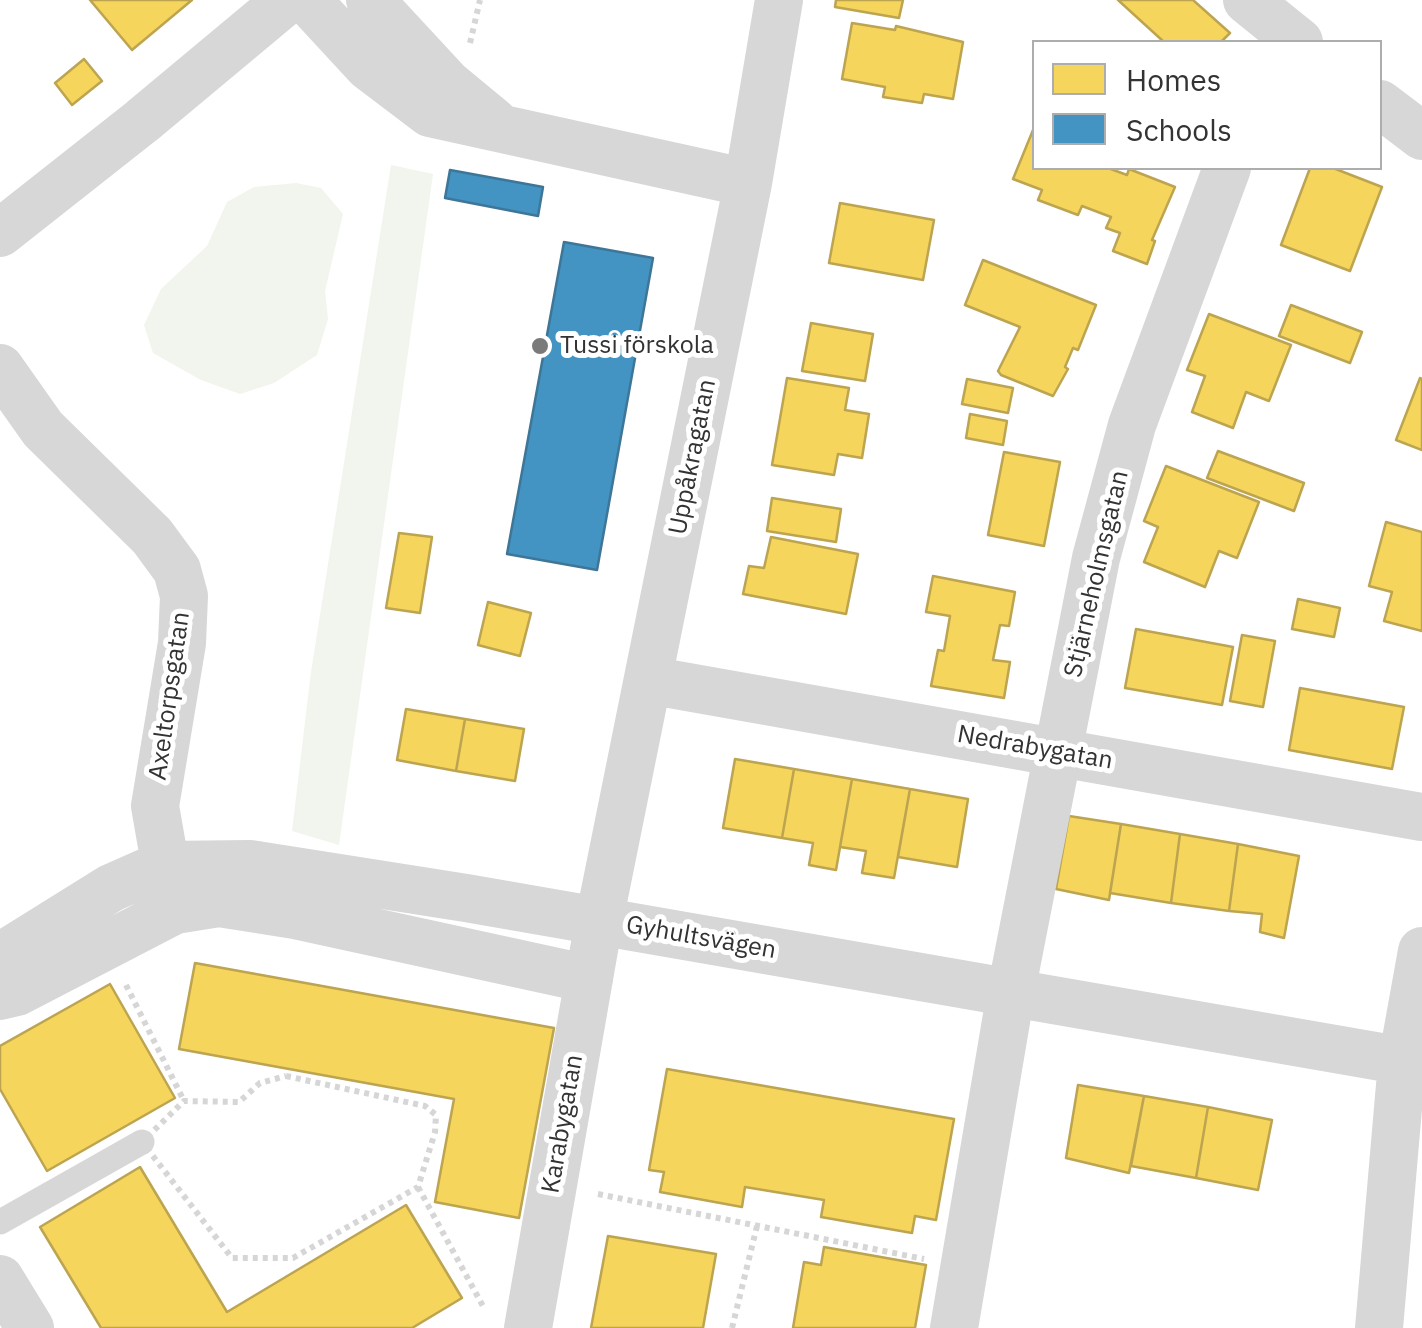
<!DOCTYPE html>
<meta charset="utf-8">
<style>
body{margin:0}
#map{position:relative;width:1422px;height:1328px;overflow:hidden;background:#fff;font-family:"IBM Plex Sans",sans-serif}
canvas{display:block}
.legend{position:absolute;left:1032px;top:40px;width:350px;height:130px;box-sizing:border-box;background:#fff;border:2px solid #adadad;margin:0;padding:12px 18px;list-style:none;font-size:30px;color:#333}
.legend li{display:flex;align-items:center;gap:20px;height:50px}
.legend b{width:50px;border:2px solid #adadad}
</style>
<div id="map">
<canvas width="1422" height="1328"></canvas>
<ul class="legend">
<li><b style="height:28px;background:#f6d55c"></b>Homes</li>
<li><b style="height:28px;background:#4393c3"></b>Schools</li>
</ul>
</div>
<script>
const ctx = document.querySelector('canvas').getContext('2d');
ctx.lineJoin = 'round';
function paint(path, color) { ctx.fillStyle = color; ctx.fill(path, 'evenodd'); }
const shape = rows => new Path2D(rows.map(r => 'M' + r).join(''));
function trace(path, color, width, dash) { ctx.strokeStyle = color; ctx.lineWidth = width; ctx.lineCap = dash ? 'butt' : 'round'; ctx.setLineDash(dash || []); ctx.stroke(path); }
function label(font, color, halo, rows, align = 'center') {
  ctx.font = font + ' "IBM Plex Sans",sans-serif'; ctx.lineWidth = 10; ctx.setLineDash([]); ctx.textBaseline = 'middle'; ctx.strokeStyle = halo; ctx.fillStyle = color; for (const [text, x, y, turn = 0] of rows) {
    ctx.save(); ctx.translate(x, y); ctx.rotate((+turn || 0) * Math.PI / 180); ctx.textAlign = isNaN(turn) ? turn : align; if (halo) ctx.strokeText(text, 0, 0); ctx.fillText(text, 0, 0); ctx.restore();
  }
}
paint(shape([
 [391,165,433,174,339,845,292,831,311,672],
 [296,183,321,188,343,214,325,291,328,319,317,355,274,383,240,394,201,380,153,353,144,325,161,289,207,246,227,202,254,187]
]), '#f1f5ed');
const homes = shape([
 [90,0,192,0,132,50,90,0],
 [836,0,903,0,899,18,835,7,836,0],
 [1118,0,1193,0,1230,33,1221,42,1164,42,1118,0],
 [852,23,895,30,896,26,963,42,953,99,924,94,922,103,883,97,885,87,842,79,852,23],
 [84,59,102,81,72,105,55,83,84,59],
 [1033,130,1034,168,1108,168,1127,175,1129,169,1175,187,1152,240,1155,241,1147,264,1113,251,1120,233,1106,228,1111,217,1082,206,1078,215,1038,200,1042,190,1013,179,1033,130],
 [1310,168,1333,168,1382,187,1350,271,1281,245,1310,168],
 [840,203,934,220,923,280,829,263,840,203],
 [983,260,1096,305,1078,350,1073,348,1065,367,1068,369,1053,396,1001,375,998,371,1020,327,965,305,983,260],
 [1291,305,1362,332,1350,363,1279,336,1291,305],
 [1209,314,1291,345,1269,401,1246,392,1233,428,1192,412,1205,376,1187,370,1209,314],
 [811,323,873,334,865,381,802,371,811,323],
 [787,378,849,388,845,410,869,414,862,458,838,454,834,475,772,465,787,378],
 [1420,378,1422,379,1422,450,1396,440,1420,378],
 [967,379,1013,388,1008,413,962,404,967,379],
 [970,414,1007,421,1003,445,966,438,970,414],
 [1218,451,1304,483,1294,511,1207,478,1218,451],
 [1004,452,1060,462,1044,546,988,535,1004,452],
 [1166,466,1259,502,1237,558,1219,551,1205,587,1144,562,1158,527,1144,521,1166,466],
 [772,498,841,509,836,542,767,531,772,498],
 [1386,522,1422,532,1422,631,1384,621,1392,592,1369,586,1386,522],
 [399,533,432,537,420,613,386,608,399,533],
 [771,537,858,554,846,614,743,594,749,566,764,568,771,537],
 [933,576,1015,592,1009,626,1000,625,993,660,1010,662,1004,698,931,686,938,650,944,651,950,616,926,612,933,576],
 [1298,599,1340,608,1334,637,1292,629,1298,599],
 [488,602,531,613,520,656,478,645,488,602],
 [1136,629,1233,647,1222,705,1125,688,1136,629],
 [1242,635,1275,641,1263,707,1230,701,1242,635],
 [1300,688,1404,707,1392,769,1289,750,1300,688],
 [406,709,465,719,456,771,397,760,406,709],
 [465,719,524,729,515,781,456,771,465,719],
 [735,759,794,769,782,838,723,828,735,759],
 [794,769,852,779,836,870,809,865,813,843,782,838,794,769],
 [852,779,910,789,894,878,862,873,866,851,840,847,852,779],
 [910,789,968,799,957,867,898,857,910,789],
 [1069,816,1121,824,1109,900,1056,889,1069,816],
 [1121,824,1180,834,1171,903,1110,893,1121,824],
 [1180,834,1238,844,1229,911,1171,903,1180,834],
 [1238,844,1299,856,1284,938,1260,932,1262,914,1229,911,1238,844],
 [195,963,554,1028,519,1218,435,1202,454,1099,179,1049,195,963],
 [110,984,175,1098,47,1171,0,1089,0,1046,110,984],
 [667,1069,954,1119,936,1220,915,1216,912,1233,821,1217,824,1200,745,1187,742,1207,660,1192,664,1172,649,1170,667,1069],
 [1078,1085,1144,1096,1129,1173,1066,1158,1078,1085],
 [1144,1096,1208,1107,1196,1178,1131,1166,1144,1096],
 [1208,1107,1272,1120,1258,1190,1196,1178,1208,1107],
 [140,1167,227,1312,406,1205,462,1298,412,1328,101,1328,40,1227,140,1167],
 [608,1236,716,1254,703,1328,591,1328,608,1236],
 [824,1247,926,1265,915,1328,793,1328,804,1262,821,1265,824,1247]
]);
paint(homes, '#f6d55c');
trace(homes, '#bca450', 2.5);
const schools = shape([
 [450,170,543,187,538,216,445,198,450,170],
 [564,242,653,258,597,570,507,554,564,242]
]);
paint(schools, '#4393c3');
trace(schools, '#3e7698', 2.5);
trace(shape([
 [470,43,480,0],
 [126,985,184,1101],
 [286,1076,425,1106,436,1115,435,1132,418,1187,293,1258,232,1258,142,1142,184,1101,239,1102,260,1083,286,1076],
 [418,1187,484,1308],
 [598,1194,924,1259],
 [732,1328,757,1226]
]), '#d6d6d6', 6, [5, 5]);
trace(shape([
 [0,1222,142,1142]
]), '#d7d7d7', 25);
trace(shape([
 [307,0,368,66,430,113,748,183],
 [370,0,448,84,494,122],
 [1247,0,1299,42],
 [1380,104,1422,136],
 [0,233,142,121,287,0],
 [0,368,43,429,152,536,177,570,184,596,182,643,155,806,170,892],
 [648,680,1422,817],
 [0,957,111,888,163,865,250,864,466,898,1422,1064],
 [0,996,17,992,175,910,219,903,295,915,589,979],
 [0,1279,30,1328],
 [528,1328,599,921,748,183,779,0],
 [954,1328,1011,992,1096,558,1132,425,1227,168],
 [1379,1328,1402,1062,1422,951]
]), '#d7d7d7', 48);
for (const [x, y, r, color] of [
 [540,346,10,"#7a7a7a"]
]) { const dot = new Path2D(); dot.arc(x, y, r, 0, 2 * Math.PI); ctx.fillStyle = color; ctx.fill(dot); trace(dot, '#fff', 4); }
label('25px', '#333', '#fff', [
 ["Tussi förskola",560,346]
], 'left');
label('25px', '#333', '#fff', [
 ["Uppåkragatan",693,457,-79],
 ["Stjärneholmsgatan",1097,574,-77],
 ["Axeltorpsgatan",170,696,-82],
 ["Nedrabygatan",1035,748,10],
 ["Gyhultsvägen",701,938,10],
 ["Karabygatan",563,1124,-80]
]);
</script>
